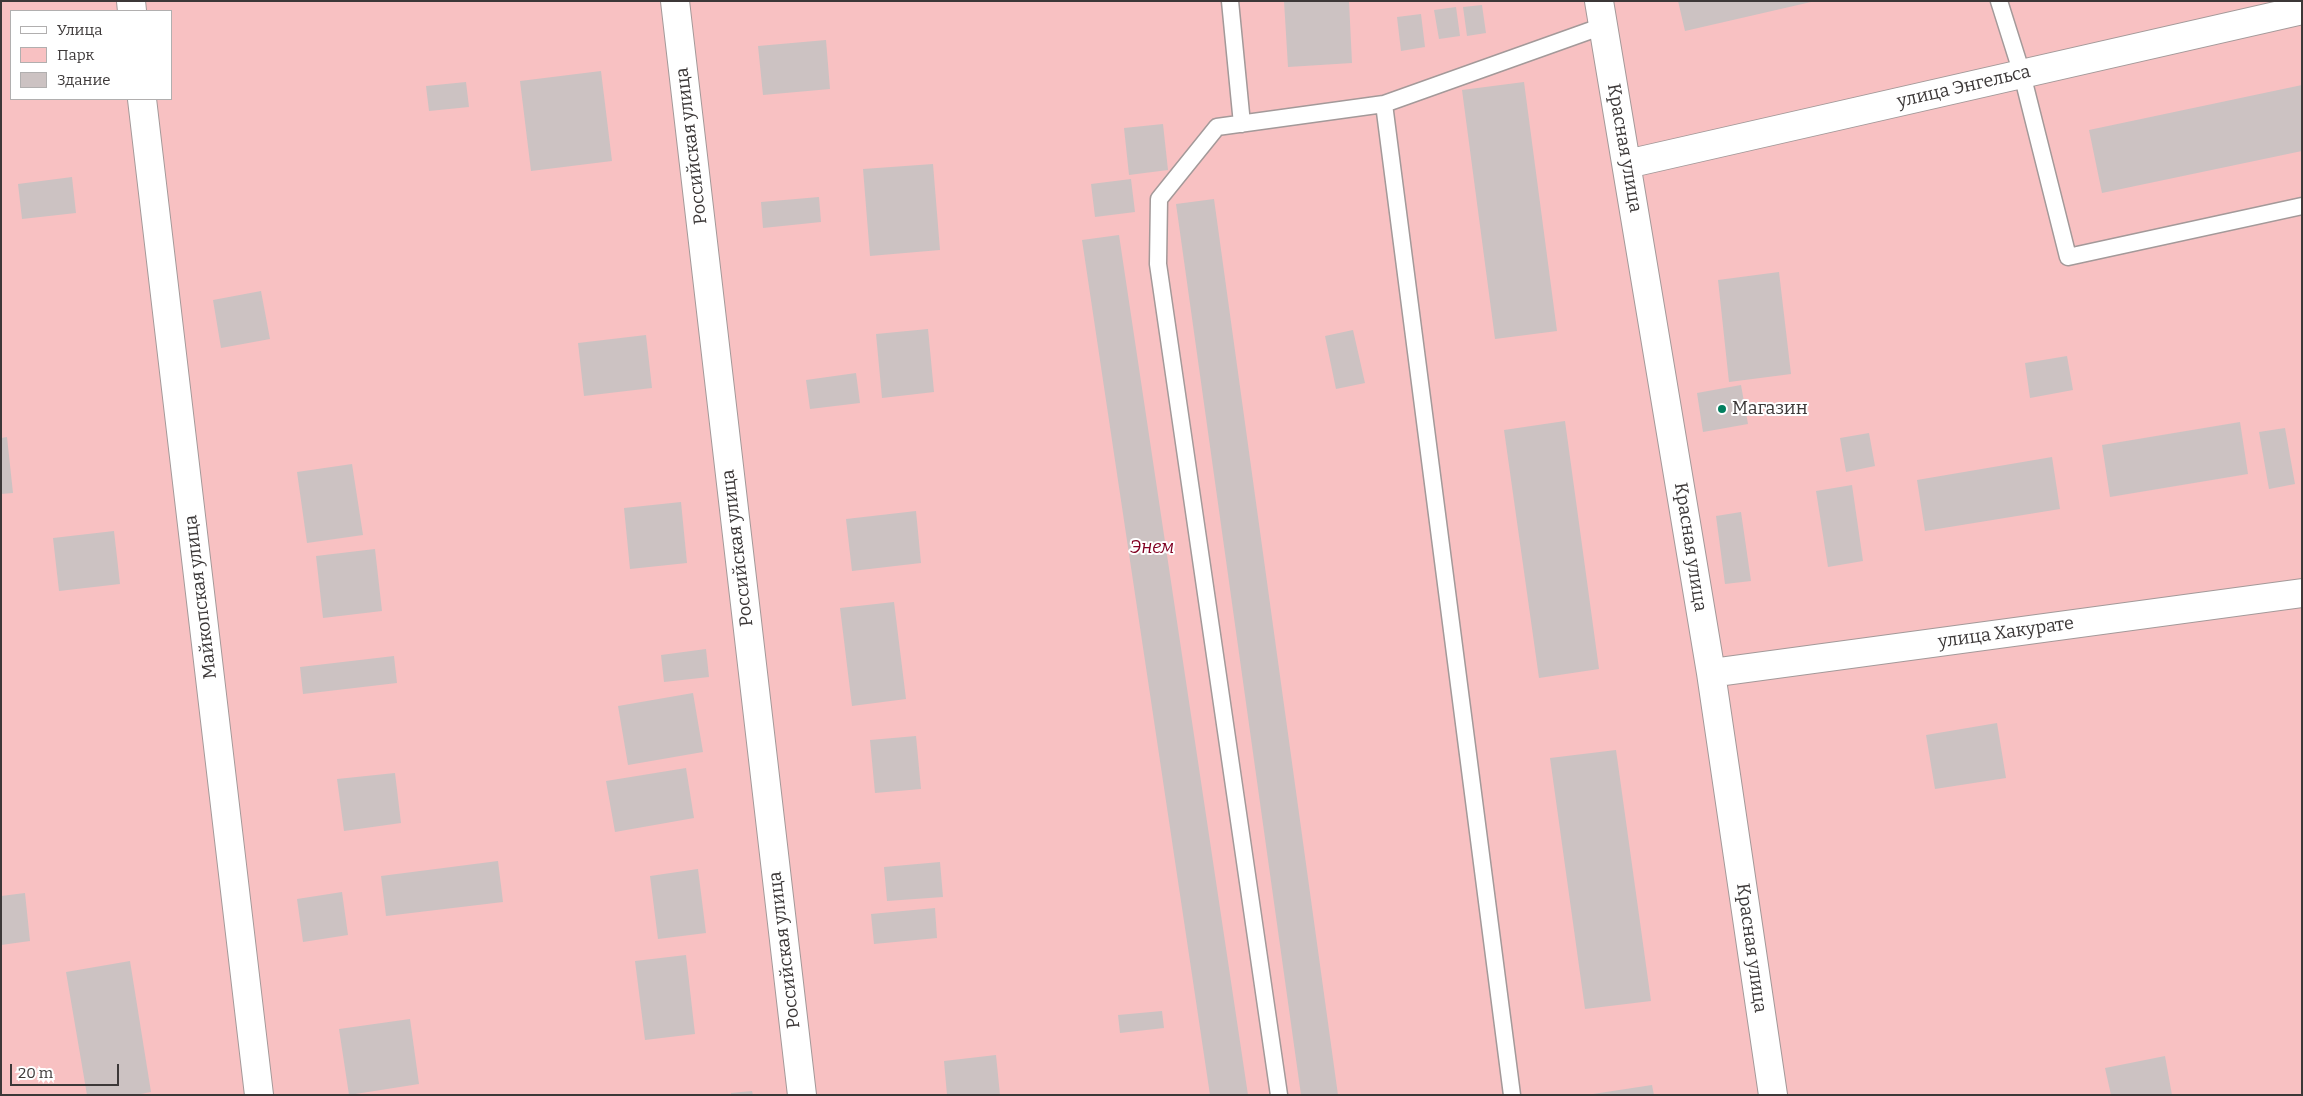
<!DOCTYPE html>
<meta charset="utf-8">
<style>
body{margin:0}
#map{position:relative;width:2303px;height:1096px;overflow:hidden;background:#fdf3f3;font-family:Bitter,serif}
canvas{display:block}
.frame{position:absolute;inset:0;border:2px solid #3c3838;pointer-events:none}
.legend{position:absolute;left:10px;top:10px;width:162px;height:90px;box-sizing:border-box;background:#fff;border:1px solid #b1afaf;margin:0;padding:6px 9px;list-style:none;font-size:15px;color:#3c3838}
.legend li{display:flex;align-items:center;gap:10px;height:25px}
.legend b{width:25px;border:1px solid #b1afaf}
.scale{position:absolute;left:10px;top:1064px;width:109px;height:22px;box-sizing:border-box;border:2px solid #3c3838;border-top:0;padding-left:6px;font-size:15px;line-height:18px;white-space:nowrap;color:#3c3838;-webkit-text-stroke:4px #fff;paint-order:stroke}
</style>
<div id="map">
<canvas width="2303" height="1096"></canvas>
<div class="frame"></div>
<ul class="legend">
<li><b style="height:6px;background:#fff"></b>Улица</li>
<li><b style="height:14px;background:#f8c1c2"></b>Парк</li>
<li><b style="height:14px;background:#ccc2c2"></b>Здание</li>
</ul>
<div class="scale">20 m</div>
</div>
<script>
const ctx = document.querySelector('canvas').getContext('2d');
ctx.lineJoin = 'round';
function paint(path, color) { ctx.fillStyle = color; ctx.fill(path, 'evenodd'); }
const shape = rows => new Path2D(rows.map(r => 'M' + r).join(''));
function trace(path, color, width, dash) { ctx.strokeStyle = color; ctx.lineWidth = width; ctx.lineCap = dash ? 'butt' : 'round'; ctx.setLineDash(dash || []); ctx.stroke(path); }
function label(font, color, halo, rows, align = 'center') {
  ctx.font = font + ' Bitter,serif'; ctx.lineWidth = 4; ctx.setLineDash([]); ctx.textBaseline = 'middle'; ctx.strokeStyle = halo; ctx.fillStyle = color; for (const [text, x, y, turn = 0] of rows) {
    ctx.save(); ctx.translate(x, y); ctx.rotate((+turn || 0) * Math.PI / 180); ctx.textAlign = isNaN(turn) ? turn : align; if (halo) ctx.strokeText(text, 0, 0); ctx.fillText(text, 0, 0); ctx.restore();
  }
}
paint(shape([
 [1,1,2302,1,2302,1095,1,1095],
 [11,11,171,11,171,99,11,99]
]), '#f8c1c2');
paint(shape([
 [1284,1,1349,1,1352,63,1288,67],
 [1678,1,1811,1,1811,2,1685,31],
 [1482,5,1486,33,1467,36,1463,7],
 [1456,7,1460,36,1439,39,1434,10],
 [1421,14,1425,47,1401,51,1397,17],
 [826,40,830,89,763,95,758,46],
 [601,71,612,161,531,171,520,81],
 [466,82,469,107,429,111,426,86],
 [1524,82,1557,331,1495,339,1462,90],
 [2302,85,2302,151,2102,193,2089,130],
 [1163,124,1168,170,1129,175,1124,128],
 [933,164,940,250,870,256,863,169],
 [72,177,76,213,22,219,18,184],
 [1131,179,1135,212,1095,217,1091,184],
 [819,197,821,222,763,228,761,202],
 [1214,199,1338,1095,1301,1095,1176,204],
 [1119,235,1248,1095,1210,1095,1082,240],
 [1779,272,1791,374,1729,382,1718,280],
 [261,291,270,339,221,348,213,300],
 [928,329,934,392,882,398,876,334],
 [1353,330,1365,383,1336,389,1325,336],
 [646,335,652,388,584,396,578,343],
 [2067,356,2073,390,2030,398,2025,363],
 [856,373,860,403,810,409,806,380],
 [1741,385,1748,424,1703,432,1697,393],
 [1565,421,1599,669,1539,678,1504,430],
 [2240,422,2248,474,2110,497,2102,445],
 [2285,428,2295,484,2269,489,2259,432],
 [1869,433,1875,466,1846,472,1840,438],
 [7,437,13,493,1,494,1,438],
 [2052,457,2060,509,1925,531,1917,480],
 [352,464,363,535,307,543,297,472],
 [1852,485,1863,561,1828,567,1816,491],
 [681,502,687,563,630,569,624,508],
 [916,511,921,563,852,571,846,519],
 [1741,512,1751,581,1725,584,1716,516],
 [114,531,120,584,59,591,53,538],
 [375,549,382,611,323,618,316,556],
 [894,602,906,699,852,706,840,608],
 [706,649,709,677,664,682,661,655],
 [394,656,397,683,303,694,300,667],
 [693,693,703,752,628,765,618,706],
 [1997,723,2006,778,1935,789,1926,735],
 [916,736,921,789,875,793,870,740],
 [1616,750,1651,1001,1585,1009,1550,758],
 [686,768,694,818,615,832,606,781],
 [395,773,401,823,344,831,337,779],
 [498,861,503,902,386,916,381,876],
 [940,862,943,897,887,901,884,867],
 [698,869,706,933,658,939,650,876],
 [342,892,348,935,303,942,297,899],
 [25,893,30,941,1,945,1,896],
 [935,908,937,938,874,944,871,914],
 [686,955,695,1034,645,1040,635,961],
 [130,961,151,1092,136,1095,87,1095,66,972],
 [1162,1011,1164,1028,1120,1033,1118,1015],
 [410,1019,419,1084,349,1095,339,1029],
 [996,1055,1000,1095,947,1095,944,1061],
 [2165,1056,2172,1095,2111,1095,2105,1068],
 [1652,1085,1654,1095,1593,1095,1593,1094],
 [752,1091,753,1095,731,1095,731,1093]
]), '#ccc2c2');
const lane = shape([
 [1230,1,1242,124],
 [1999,1,2022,74,2068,257,2302,206],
 [1279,1095,1158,264,1159,199,1217,127,1384,104],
 [1512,1095,1384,104,1603,26]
]);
const street = shape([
 [131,1,132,11],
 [675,1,802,1095],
 [1599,1,1711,673,1773,1095],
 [142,99,259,1095],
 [1627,164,2302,10],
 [1711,673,2302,593]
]);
trace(lane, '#a39999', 19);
trace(street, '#a39999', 30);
trace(lane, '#fff', 16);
trace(street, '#fff', 28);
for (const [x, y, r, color] of [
 [1722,409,5,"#027f5f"]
]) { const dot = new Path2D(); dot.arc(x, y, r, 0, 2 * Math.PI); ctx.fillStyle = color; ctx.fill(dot); trace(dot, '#fff', 2); }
label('18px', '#3c3838', '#fff', [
 ["улица Энгельса",1964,87,-13],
 ["Российская улица",692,146,-97],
 ["Красная улица",1624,148,80],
 ["Красная улица",1690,547,81],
 ["Российская улица",738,548,-97],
 ["Майкопская улица",201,597,-97],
 ["улица Хакурате",2006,633,-8],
 ["Красная улица",1751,948,82],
 ["Российская улица",785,950,-97]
]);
label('18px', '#3c3838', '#fff', [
 ["Магазин",1732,409]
], 'left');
label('italic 18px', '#810022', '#fff', [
 ["Энем",1152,548]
]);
</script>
